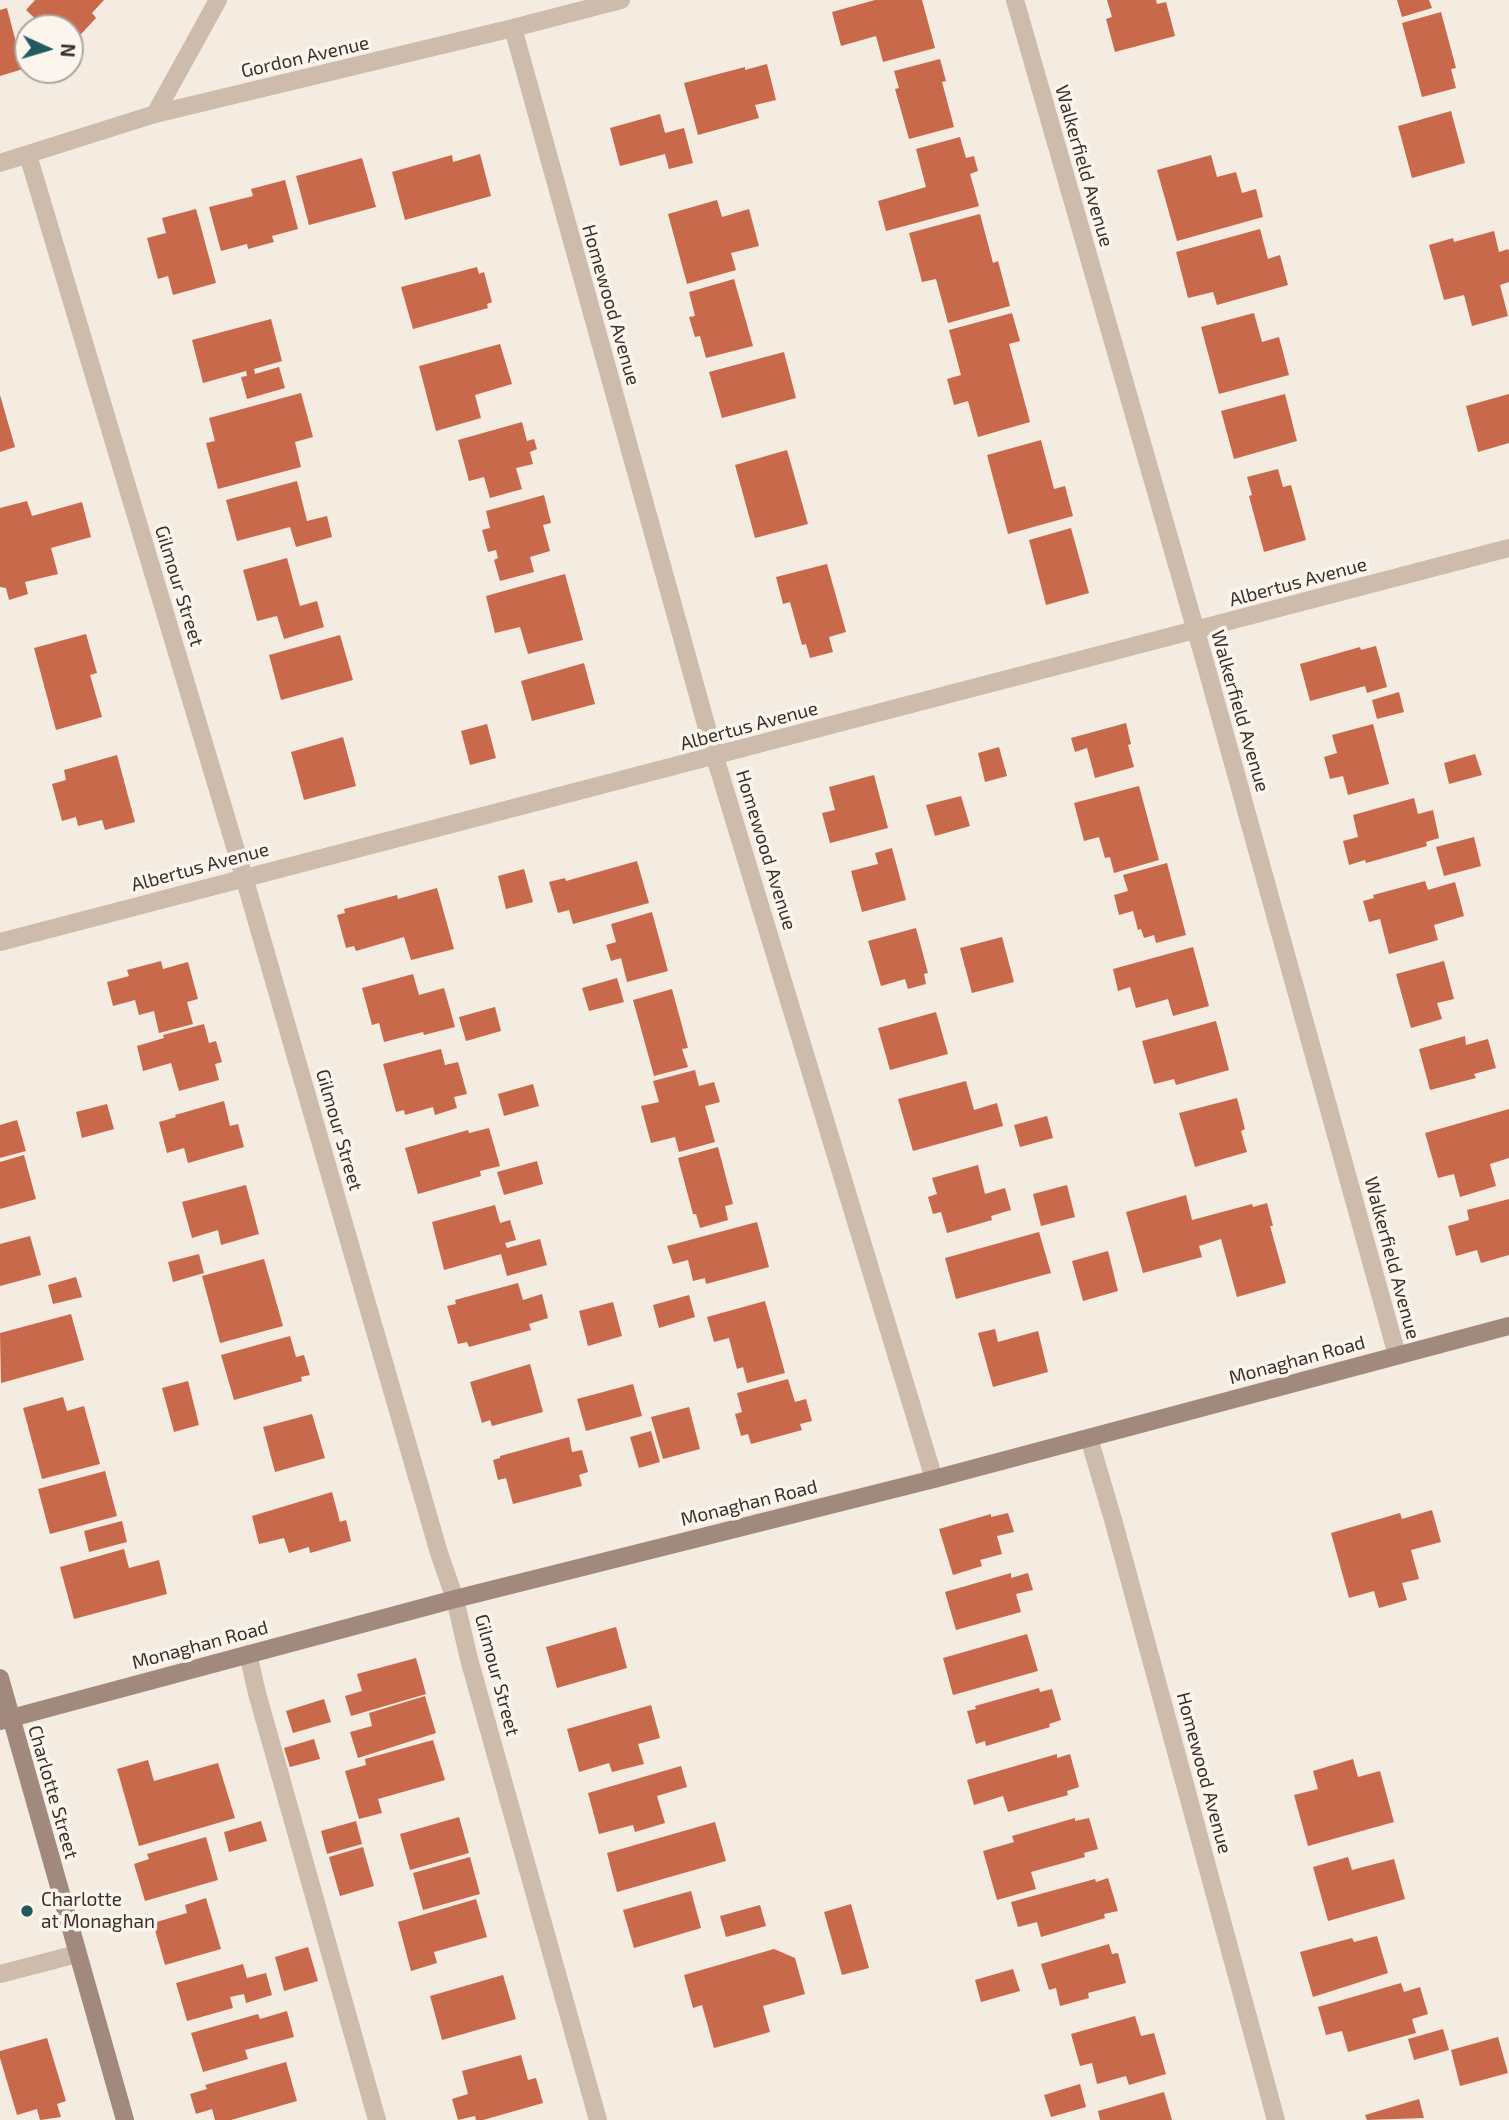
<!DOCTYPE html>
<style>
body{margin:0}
#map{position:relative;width:1509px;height:2120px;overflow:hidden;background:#f4ebe1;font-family:"Exo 2",sans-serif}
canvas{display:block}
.north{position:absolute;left:14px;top:14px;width:70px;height:70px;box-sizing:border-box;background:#fbf5ee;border:2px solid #aea6a0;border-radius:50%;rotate:94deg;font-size:19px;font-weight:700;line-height:28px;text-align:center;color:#3b302b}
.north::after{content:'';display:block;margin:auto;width:24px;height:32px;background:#1f5a5e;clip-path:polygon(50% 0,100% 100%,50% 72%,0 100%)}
</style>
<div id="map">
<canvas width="1509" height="2120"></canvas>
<div class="north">N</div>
</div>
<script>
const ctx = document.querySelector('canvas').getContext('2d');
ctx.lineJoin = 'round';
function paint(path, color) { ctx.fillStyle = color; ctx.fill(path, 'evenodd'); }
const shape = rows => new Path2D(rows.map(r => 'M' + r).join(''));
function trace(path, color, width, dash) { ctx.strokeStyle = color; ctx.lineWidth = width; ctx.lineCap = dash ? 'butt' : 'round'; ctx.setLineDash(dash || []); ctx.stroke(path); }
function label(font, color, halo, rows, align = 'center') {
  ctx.font = font + ' "Exo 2",sans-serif'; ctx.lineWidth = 7; ctx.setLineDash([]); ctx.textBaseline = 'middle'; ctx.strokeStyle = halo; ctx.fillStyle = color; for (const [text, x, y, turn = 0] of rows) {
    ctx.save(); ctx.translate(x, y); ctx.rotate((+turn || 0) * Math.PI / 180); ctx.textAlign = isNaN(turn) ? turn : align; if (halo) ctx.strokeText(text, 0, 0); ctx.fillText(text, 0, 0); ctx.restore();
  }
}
paint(shape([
 [35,0,104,0,92,13,96,18,70,46,70,28,45,28,26,10],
 [875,0,922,0,935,48,883,62,876,36,841,46,832,12],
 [1107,0,1156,0,1157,4,1166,2,1175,36,1115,52,1106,19,1112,17],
 [1397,0,1429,0,1432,8,1402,17],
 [7,8,23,69,0,76,0,10],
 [1441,12,1456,68,1451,69,1456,88,1422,97,1402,23],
 [940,59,946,81,942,82,954,127,909,139,895,89,899,88,894,71],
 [767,64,776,100,755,105,759,118,698,135,684,83,745,67,745,70],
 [1451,111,1465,163,1412,178,1398,126],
 [660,114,665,133,684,128,693,163,669,169,665,154,620,166,610,128],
 [960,137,966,158,974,156,978,171,970,174,979,206,886,231,878,201,926,187,916,149],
 [480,154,491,196,405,220,392,172,452,155,453,162],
 [1211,155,1217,177,1236,172,1242,193,1256,189,1263,217,1177,241,1157,170],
 [362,158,376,207,309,225,296,176],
 [285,180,298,229,272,236,274,242,248,249,247,244,221,251,209,207,253,196,251,189],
 [717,200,722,217,749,209,759,246,731,253,736,270,687,284,668,214],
 [196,209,216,283,173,295,168,276,158,279,147,238,166,233,162,218],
 [980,214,993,263,998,261,1010,306,948,323,936,279,922,282,909,233],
 [1260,229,1268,259,1280,255,1288,285,1217,305,1213,292,1188,298,1176,252],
 [1494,231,1499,252,1508,249,1509,251,1509,282,1500,285,1508,316,1472,326,1464,295,1444,300,1429,245,1453,238,1454,242],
 [477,267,479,274,484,272,492,302,487,304,488,308,413,329,401,287],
 [734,279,753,346,706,358,700,336,695,337,689,317,695,316,689,292],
 [1012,313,1020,341,1009,344,1030,422,978,437,968,401,954,405,947,379,961,375,949,330],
 [1254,313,1262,342,1279,337,1289,375,1219,394,1201,327],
 [271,319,282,361,254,369,255,374,279,367,285,388,247,399,241,377,247,376,246,371,203,383,192,340],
 [500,344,512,384,475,395,481,418,436,431,419,366],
 [784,352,796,398,722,418,709,372],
 [301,393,313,437,295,442,301,467,218,489,206,443,215,441,209,418],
 [1285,394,1297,441,1234,459,1221,411],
 [1509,394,1509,443,1478,452,1466,406],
 [0,395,15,447,0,452],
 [522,422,527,441,534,439,537,449,530,452,533,464,516,468,522,489,490,498,484,477,469,481,458,440],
 [1041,440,1054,489,1065,486,1073,516,1008,534,987,455],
 [787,450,808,524,755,538,735,465],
 [1278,469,1283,487,1291,485,1306,540,1264,552,1249,496,1252,495,1247,477],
 [297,481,307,521,327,516,332,537,296,547,290,527,237,541,226,500],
 [544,495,551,523,543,525,550,551,530,557,534,572,500,581,494,560,498,558,496,550,488,552,482,530,490,528,486,511],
 [27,501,32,516,82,502,91,537,51,548,58,574,25,582,28,594,9,600,6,588,0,587,0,508],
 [1071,528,1089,593,1046,605,1029,540],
 [287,558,300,606,317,601,324,627,284,639,277,616,257,621,243,570],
 [827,564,846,632,829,637,833,652,810,658,806,644,802,645,790,602,783,604,776,577],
 [565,574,583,640,528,654,520,627,495,633,486,596],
 [86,634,97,673,90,675,102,717,56,730,34,648],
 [340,635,353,680,281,700,269,655],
 [1376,646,1387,687,1367,693,1365,686,1310,701,1300,664,1360,647,1361,650],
 [584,663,595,704,532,721,521,681],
 [1399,692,1404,712,1377,719,1372,700],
 [1126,723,1131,744,1128,745,1134,767,1095,778,1087,748,1075,752,1071,738],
 [487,724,496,758,470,765,461,731],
 [1373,724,1389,784,1348,795,1343,776,1330,779,1324,757,1337,753,1332,735],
 [343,737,356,786,304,800,291,752],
 [999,747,1007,776,985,782,978,753],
 [1475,754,1482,775,1449,784,1444,763],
 [117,755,135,822,105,830,102,820,78,826,76,817,62,821,52,784,66,780,64,770],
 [874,775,888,828,830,843,822,813,835,810,829,787],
 [1139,786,1159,860,1114,873,1110,857,1105,858,1099,837,1084,841,1074,803],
 [961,796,970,826,935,836,926,805],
 [1414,798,1418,814,1433,810,1439,838,1426,842,1427,846,1366,863,1365,860,1349,865,1343,841,1358,837,1353,815],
 [1474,837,1481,866,1444,876,1436,847],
 [892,848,906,900,862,912,851,871,878,864,875,853],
 [637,861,649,903,573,924,569,910,558,913,549,882,565,878,566,881],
 [1167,863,1186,935,1156,943,1154,935,1144,938,1141,929,1138,930,1133,911,1119,915,1114,895,1128,891,1123,875],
 [524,869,533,902,506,909,498,876],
 [1425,881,1428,890,1455,882,1464,916,1434,925,1438,940,1389,954,1380,919,1369,922,1363,901,1374,898,1373,895],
 [437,888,454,949,411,960,404,937,356,951,354,946,346,948,337,915,345,913,344,909,397,895,398,899],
 [652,912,668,971,627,982,621,958,611,961,606,945,616,942,611,924],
 [916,928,928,973,924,974,926,984,908,989,905,979,881,986,868,941],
 [1002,937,1014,982,972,993,960,948],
 [1193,947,1209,1006,1173,1016,1168,999,1136,1008,1130,987,1118,991,1113,969],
 [161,961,163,969,188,962,198,999,187,1002,193,1024,159,1033,154,1011,139,1015,135,1000,113,1006,107,982,129,976,127,970],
 [1444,961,1454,999,1437,1003,1442,1019,1411,1028,1396,974],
 [413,974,419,995,444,988,455,1027,424,1035,423,1032,384,1042,379,1023,372,1025,362,988],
 [617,978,624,1002,589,1011,582,988],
 [672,989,688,1048,682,1049,688,1067,654,1076,633,1000],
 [495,1007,501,1031,466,1041,459,1017],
 [936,1012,948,1054,890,1070,878,1028],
 [1216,1021,1229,1070,1176,1085,1174,1079,1154,1084,1142,1041],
 [204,1024,209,1043,216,1041,222,1062,215,1064,219,1080,179,1091,171,1063,143,1071,137,1046,164,1038,163,1035],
 [1465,1036,1466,1045,1488,1039,1496,1068,1474,1074,1476,1078,1430,1090,1419,1049],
 [441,1049,445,1065,458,1062,467,1094,454,1097,457,1108,435,1115,433,1107,405,1115,404,1110,396,1112,383,1064],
 [695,1070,699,1086,714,1082,720,1102,705,1106,715,1142,679,1152,675,1137,651,1143,641,1106,659,1102,653,1081],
 [966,1081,974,1110,997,1103,1003,1126,913,1151,898,1099],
 [533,1084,539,1106,504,1116,498,1094],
 [1237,1098,1245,1129,1241,1131,1247,1152,1195,1167,1179,1113],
 [224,1101,230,1126,238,1124,244,1147,188,1163,184,1148,167,1153,159,1122,176,1117,175,1115],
 [107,1104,114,1129,82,1138,76,1112],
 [1509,1109,1509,1158,1490,1164,1496,1186,1460,1197,1454,1174,1438,1178,1425,1133],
 [1047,1116,1053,1138,1020,1147,1014,1125],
 [17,1120,26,1151,0,1158,0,1125],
 [489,1128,500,1166,480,1171,481,1176,418,1194,405,1148,468,1130,469,1133],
 [718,1147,733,1204,725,1206,728,1220,700,1228,696,1214,693,1214,678,1158],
 [24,1155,36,1199,0,1209,0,1162],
 [537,1161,543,1184,504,1195,497,1172],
 [978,1165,985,1194,1005,1188,1011,1210,991,1216,992,1220,947,1233,941,1212,933,1214,928,1197,937,1194,932,1178],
 [246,1185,259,1234,221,1245,218,1230,192,1238,182,1202],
 [1067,1185,1075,1217,1041,1226,1033,1194],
 [1186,1195,1192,1220,1252,1204,1253,1207,1267,1203,1273,1226,1270,1226,1286,1283,1237,1297,1221,1239,1199,1246,1202,1257,1143,1273,1126,1212],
 [1509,1199,1509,1255,1481,1263,1477,1250,1456,1256,1448,1226,1469,1220,1467,1210],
 [495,1205,500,1223,510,1220,516,1240,505,1243,507,1248,540,1239,547,1265,507,1276,501,1254,444,1270,432,1222],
 [757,1222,769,1267,706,1284,705,1278,693,1281,688,1260,673,1264,667,1246],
 [1039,1232,1051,1273,956,1299,945,1258],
 [30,1236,41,1275,0,1286,0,1244],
 [1108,1251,1118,1291,1083,1301,1072,1261],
 [199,1254,204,1273,173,1282,168,1262],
 [264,1259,283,1326,220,1343,202,1276],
 [76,1277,82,1297,53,1304,48,1285],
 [518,1283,523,1300,542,1294,548,1318,529,1324,531,1330,469,1347,467,1342,458,1344,447,1306,456,1304,455,1300],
 [689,1295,695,1317,659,1328,653,1305],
 [765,1301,785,1373,747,1383,743,1367,737,1369,729,1338,714,1342,707,1317],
 [613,1302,622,1336,588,1346,579,1311],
 [71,1314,84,1360,1,1383,0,1333],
 [995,1329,998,1342,1038,1331,1048,1372,993,1387,978,1333],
 [290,1336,296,1357,304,1355,310,1375,301,1377,302,1381,234,1400,221,1355],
 [530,1364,543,1412,492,1426,490,1420,482,1423,470,1382],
 [788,1379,795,1402,806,1399,812,1421,800,1424,802,1430,751,1444,748,1434,741,1436,735,1414,742,1412,737,1393],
 [188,1381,199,1425,174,1432,162,1388],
 [633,1384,642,1416,586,1431,577,1399],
 [63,1397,67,1411,84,1406,100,1464,42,1479,23,1408],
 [689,1407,700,1449,663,1459,651,1417],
 [312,1414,325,1458,275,1472,263,1427],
 [651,1431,660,1462,639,1468,630,1437],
 [569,1437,572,1452,582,1450,588,1472,579,1475,582,1486,513,1504,506,1478,498,1480,493,1460,500,1458,500,1456],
 [105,1471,117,1516,50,1534,38,1489],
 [332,1492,340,1522,346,1520,351,1541,310,1553,309,1547,289,1553,284,1538,259,1544,252,1516],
 [1432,1510,1441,1542,1411,1550,1419,1579,1402,1583,1407,1600,1379,1608,1374,1591,1349,1598,1331,1533,1400,1513,1402,1519],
 [1008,1513,1014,1532,997,1536,1002,1554,980,1560,982,1566,953,1575,939,1529,991,1514,991,1517],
 [122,1521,127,1542,89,1552,84,1531],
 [124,1549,129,1568,159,1560,167,1594,74,1619,60,1567],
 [1011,1573,1011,1578,1028,1573,1033,1590,1016,1594,1021,1612,956,1630,945,1592],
 [616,1627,627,1668,557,1688,546,1647],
 [1027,1634,1038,1671,953,1695,943,1658],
 [416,1658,426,1694,351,1716,345,1696,362,1691,357,1674],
 [1039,1688,1040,1692,1052,1689,1061,1720,1049,1724,1050,1727,986,1746,985,1741,976,1744,967,1711,976,1709,975,1706],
 [425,1696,436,1733,358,1758,350,1732,372,1726,369,1713],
 [324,1699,331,1722,293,1733,286,1711],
 [651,1705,660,1738,638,1744,644,1764,612,1772,609,1763,579,1772,567,1729],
 [314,1739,320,1759,290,1767,284,1748],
 [433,1740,445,1780,378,1799,382,1813,359,1819,345,1771,366,1765,365,1759],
 [1057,1754,1057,1758,1070,1754,1079,1787,1067,1791,1068,1795,1008,1812,1003,1796,974,1805,967,1780],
 [1353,1759,1358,1777,1380,1771,1394,1822,1308,1846,1294,1795,1318,1789,1313,1771],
 [148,1760,154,1781,218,1763,235,1818,139,1846,117,1769],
 [681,1766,687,1787,657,1796,665,1823,635,1832,633,1825,599,1834,588,1793],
 [459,1817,469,1853,410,1870,400,1834],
 [1075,1818,1075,1821,1089,1818,1098,1849,1084,1853,1085,1857,1031,1872,1036,1889,997,1900,983,1851,1014,1842,1012,1836],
 [261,1821,267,1841,229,1852,224,1832],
 [356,1821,362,1844,327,1854,321,1831],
 [715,1822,726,1861,617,1892,607,1853],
 [206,1837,218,1880,145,1901,134,1864,149,1859,147,1854],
 [363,1847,374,1886,340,1896,329,1857],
 [470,1857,480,1894,423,1910,413,1873],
 [1348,1857,1352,1870,1394,1859,1405,1899,1328,1921,1313,1867],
 [1108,1878,1118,1911,1104,1914,1105,1918,1041,1937,1037,1922,1018,1927,1011,1902,1095,1879,1096,1882],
 [691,1891,701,1928,634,1948,623,1910],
 [206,1898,221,1949,165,1965,153,1923,187,1913,185,1905],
 [476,1899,487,1937,434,1952,437,1963,411,1971,398,1922],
 [851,1904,869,1968,842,1975,824,1912],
 [760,1905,766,1926,726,1937,720,1916],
 [1377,1936,1388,1973,1313,1997,1300,1952,1352,1938,1354,1942],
 [1109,1944,1112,1954,1118,1953,1126,1983,1088,1993,1089,1998,1060,2006,1056,1988,1049,1990,1041,1964],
 [308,1947,318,1981,284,1991,275,1957],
 [774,1949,795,1958,805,1994,763,2006,770,2032,714,2048,702,2005,693,2008,684,1975],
 [243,1964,247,1978,266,1973,272,1995,246,2003,244,1994,230,1997,233,2008,187,2021,176,1983],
 [1013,1969,1020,1991,981,2002,975,1980],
 [503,1975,516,2019,442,2040,430,1996],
 [1401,1983,1404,1992,1420,1987,1428,2014,1412,2019,1416,2033,1348,2052,1342,2031,1326,2035,1318,2007],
 [287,2011,294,2037,245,2050,248,2059,203,2072,191,2033,258,2014,260,2019],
 [1135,2016,1141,2036,1154,2033,1166,2074,1129,2085,1126,2076,1097,2084,1092,2063,1080,2066,1071,2034],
 [1443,2029,1449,2050,1414,2060,1408,2039],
 [1498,2037,1508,2073,1460,2086,1451,2050],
 [47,2038,66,2101,57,2104,61,2117,40,2120,37,2109,17,2115,0,2058,0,2051],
 [521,2055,528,2080,536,2078,543,2103,483,2120,476,2120,475,2116,458,2120,452,2099,468,2094,462,2071],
 [286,2062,297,2101,231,2120,215,2120,212,2109,196,2114,190,2094,207,2089,205,2085],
 [1080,2084,1086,2107,1051,2117,1044,2095],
 [1164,2092,1172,2120,1100,2120,1098,2111],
 [1419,2099,1424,2118,1367,2120,1365,2115]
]), '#c8694b');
trace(shape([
 [248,1654,257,1693,377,2120],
 [0,1974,77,1954]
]), '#cdbbac', 18);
trace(shape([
 [1015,0,1208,673,1397,1355],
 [513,28,715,757,934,1479],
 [155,114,218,0],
 [28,155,244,877,439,1553,455,1599,469,1659,598,2120],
 [0,163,155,114,513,28,621,0],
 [0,942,1509,548],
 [1089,1438,1114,1523,1276,2120]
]), '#cdbbac', 18);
trace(shape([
 [0,1678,125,2120],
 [0,1721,455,1599,934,1479,1509,1326]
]), '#a18a7d', 18);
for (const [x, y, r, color] of [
 [27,1911,7,"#1f5a5e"]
]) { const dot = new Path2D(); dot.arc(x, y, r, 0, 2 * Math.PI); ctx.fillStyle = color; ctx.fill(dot); trace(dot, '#fbf5ee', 2.5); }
label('19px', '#3b302b', '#fbf5ee', [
 ["Gordon Avenue",305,57,-13],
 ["Walkerfield Avenue",1084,166,74],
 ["Homewood Avenue",611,305,74],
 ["Albertus Avenue",1298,582,-15],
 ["Gilmour Street",179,586,73],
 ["Walkerfield Avenue",1240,711,74],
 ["Albertus Avenue",749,726,-15],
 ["Homewood Avenue",766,850,73],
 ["Albertus Avenue",200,867,-15],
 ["Gilmour Street",339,1130,74],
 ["Walkerfield Avenue",1392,1258,75],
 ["Monaghan Road",1297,1360,-15],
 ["Monaghan Road",749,1503,-14],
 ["Monaghan Road",200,1645,-15],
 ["Gilmour Street",497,1675,75],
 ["Homewood Avenue",1204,1773,75],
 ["Charlotte Street",53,1792,74]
]);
label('19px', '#3b302b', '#fbf5ee', [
 ["Charlotte",41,1900],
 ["at Monaghan",41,1922]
], 'left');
</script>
